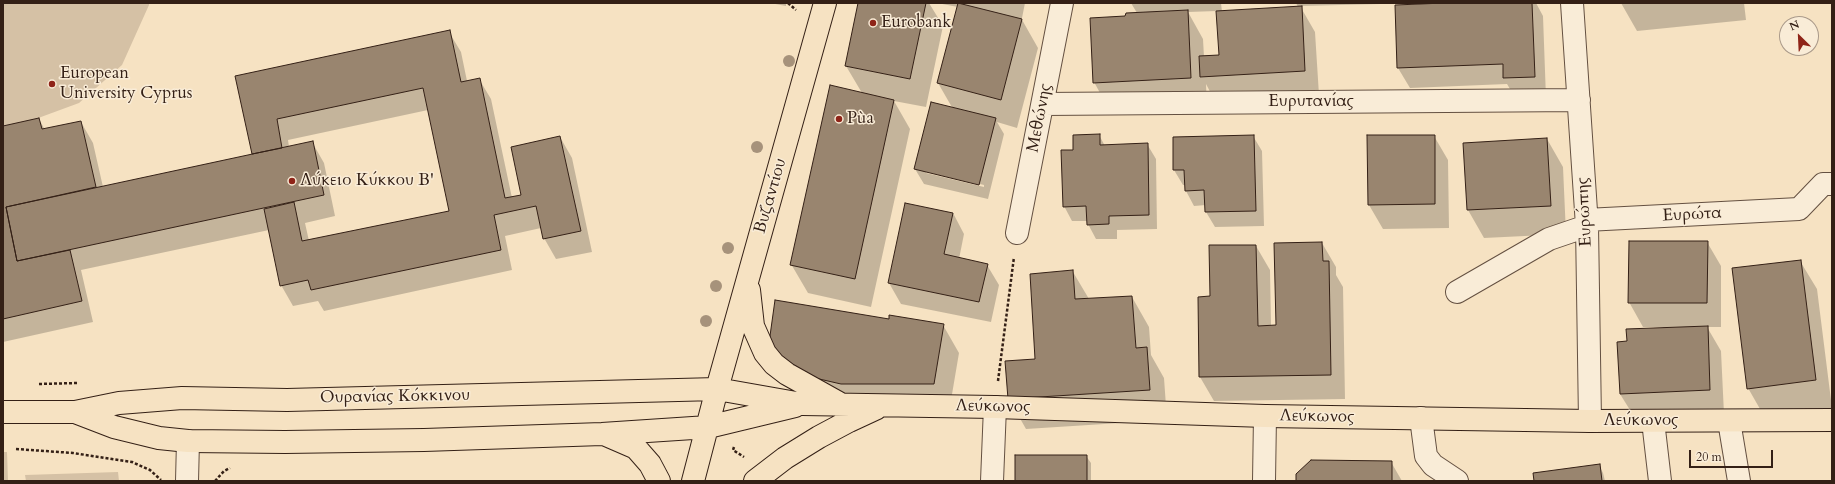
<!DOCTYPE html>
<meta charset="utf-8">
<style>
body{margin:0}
#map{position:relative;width:1835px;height:484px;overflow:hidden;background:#f6e2c2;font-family:Cardo,serif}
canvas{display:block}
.frame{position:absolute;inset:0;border:4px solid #342016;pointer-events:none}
.north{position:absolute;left:1779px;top:16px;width:40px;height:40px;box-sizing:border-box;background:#f9ecd7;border:1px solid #aa9a8a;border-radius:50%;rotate:336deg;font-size:11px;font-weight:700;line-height:16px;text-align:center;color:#342016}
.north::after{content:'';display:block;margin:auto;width:14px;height:18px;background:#8f2418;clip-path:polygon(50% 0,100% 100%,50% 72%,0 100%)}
.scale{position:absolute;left:1689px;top:450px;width:84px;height:18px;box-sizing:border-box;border:2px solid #342016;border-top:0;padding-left:5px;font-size:12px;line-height:14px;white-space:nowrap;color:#342016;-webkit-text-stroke:3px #f9ecd7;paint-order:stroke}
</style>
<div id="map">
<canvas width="1835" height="484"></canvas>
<div class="frame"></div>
<div class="north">N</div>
<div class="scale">20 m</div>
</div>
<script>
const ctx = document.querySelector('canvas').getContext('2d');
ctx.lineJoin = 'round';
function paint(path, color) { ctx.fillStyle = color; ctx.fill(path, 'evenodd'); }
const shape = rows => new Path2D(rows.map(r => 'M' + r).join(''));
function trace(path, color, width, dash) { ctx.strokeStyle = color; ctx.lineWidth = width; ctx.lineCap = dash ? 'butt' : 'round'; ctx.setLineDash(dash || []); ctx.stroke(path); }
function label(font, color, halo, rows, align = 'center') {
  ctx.font = font + ' Cardo,serif'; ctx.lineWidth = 3; ctx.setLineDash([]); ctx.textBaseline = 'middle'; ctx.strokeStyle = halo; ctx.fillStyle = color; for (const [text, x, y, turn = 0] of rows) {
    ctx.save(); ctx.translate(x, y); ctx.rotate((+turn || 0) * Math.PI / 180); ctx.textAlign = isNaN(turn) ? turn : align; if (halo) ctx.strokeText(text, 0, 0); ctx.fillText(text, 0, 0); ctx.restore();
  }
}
paint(shape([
 [3,3,149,3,149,5,122,65,79,103,3,131],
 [3,452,7,452,8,481,3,481],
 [118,472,119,481,26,481,25,475]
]), '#d5c1a5');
paint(shape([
 [770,3,786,3,786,6],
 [859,3,929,3,943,26,926,107,894,101,910,129,871,307,808,293,791,264,862,93,846,66],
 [937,3,1025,3,1022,18,1021,18,1038,48,1017,128,997,122,1004,134,988,199,924,184,915,169,953,109,938,83,958,7],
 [926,171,984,185,984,187,926,173],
 [1131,3,1221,3,1222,12,1298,7,1296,3,1381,4,1300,6,1315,32,1319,95,1215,101,1206,84,1207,106,1110,111,1094,82,1126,17,1137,13],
 [1217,11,1220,56,1204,57,1203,39,1188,12],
 [1460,3,1536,3,1543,16,1546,98,1516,99,1507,84,1410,88,1398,68],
 [1621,3,1744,3,1746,20,1637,31],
 [449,32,461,52,467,81,479,79,491,99,512,198,522,195,560,137,572,158,592,252,556,259,544,238,541,228,505,236,512,270,324,311,318,301,293,306,281,285,269,230,81,270,93,322,3,342,3,127,39,119,45,130,81,122,93,143,103,187,253,155,237,77],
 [428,110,450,211,309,241,305,223,335,216,324,163,312,142,289,147,288,140],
 [1099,135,1105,146,1147,144,1156,159,1157,229,1117,230,1117,239,1096,239,1088,224,1088,221,1072,221,1064,206,1074,151],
 [1253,136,1262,151,1264,226,1215,227,1206,212,1206,205,1194,206,1186,191,1185,185,1183,185,1174,170],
 [1434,136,1448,160,1449,228,1383,229,1369,205],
 [1547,139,1563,167,1566,234,1484,238,1468,210,1464,144],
 [953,213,964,234,959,259,987,265,999,285,991,322,901,304,889,283],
 [1707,242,1721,266,1721,327,1707,327,1721,351,1724,414,1635,418,1620,394,1628,342,1663,329,1663,327,1643,327,1629,302],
 [1322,243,1336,267,1336,275,1343,287,1345,399,1214,401,1200,377,1211,297,1256,246,1270,270,1271,326,1277,326],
 [1800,261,1817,289,1832,408,1764,416,1748,388],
 [1073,272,1089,299,1132,297,1149,327,1151,355,1164,378,1167,420,1026,429,1009,399,1036,360],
 [889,320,943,325,959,353,949,412,807,394,786,371],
 [1086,456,1091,463,1091,481,1016,481],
 [1391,462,1402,481,1297,481],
 [1599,465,1603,473,1605,481,1535,481]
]), '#0003');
const building = shape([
 [858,3,926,3,910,79,845,66,858,3],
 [958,3,1022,19,1001,100,937,83,958,3],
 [1445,3,1532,3,1535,77,1503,78,1503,64,1397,68,1395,5,1445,3],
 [1302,6,1305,71,1200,77,1199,56,1219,55,1216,11,1302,6],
 [1188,10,1191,78,1093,83,1090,18,1125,16,1126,13,1188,10],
 [450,30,461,82,480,78,505,198,521,195,511,147,560,136,581,231,543,239,536,206,494,215,501,250,311,290,308,280,280,286,264,209,294,202,302,241,449,211,423,88,277,119,282,148,252,154,235,76,450,30],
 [830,85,894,100,855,279,790,265,830,85],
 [931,102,996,118,979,185,914,169,931,102],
 [39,118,42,129,81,121,96,187,6,207,17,261,70,250,82,301,3,319,3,126,39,118],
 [1100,134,1100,145,1148,143,1149,215,1109,216,1109,224,1087,225,1086,206,1063,207,1061,150,1073,150,1073,135,1100,134],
 [1254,135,1256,211,1205,212,1204,190,1185,191,1184,170,1173,170,1173,137,1254,135],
 [1367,135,1435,135,1435,204,1368,205,1367,135],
 [1547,138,1551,206,1467,210,1463,143,1547,138],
 [313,141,324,195,17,261,6,207,313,141],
 [905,203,953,213,944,254,988,264,979,302,888,283,905,203],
 [1629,241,1708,241,1707,303,1628,303,1629,241],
 [1322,242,1323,261,1329,261,1331,375,1199,377,1198,297,1210,296,1209,245,1256,245,1258,326,1276,325,1274,243,1322,242],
 [1801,260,1816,380,1747,389,1732,268,1801,260],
 [1073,270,1075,299,1132,296,1136,348,1147,347,1150,390,1008,399,1005,361,1035,359,1030,274,1073,270],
 [775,300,889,319,889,315,944,324,934,384,841,384,815,378,789,366,769,343,775,300],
 [1708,326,1710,390,1620,394,1617,342,1627,341,1626,329,1708,326],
 [1015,455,1087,455,1087,481,1015,481,1015,455],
 [1311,460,1392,461,1392,481,1296,481,1296,474,1311,460],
 [1600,464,1602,481,1534,481,1533,473,1600,464]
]);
paint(building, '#99856f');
trace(building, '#342016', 1);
const minor = shape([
 [1572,3,1587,226,1590,421],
 [1043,104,1579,100],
 [1586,220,1799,209,1823,184,1832,184],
 [1017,233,1062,3],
 [1457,292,1549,239,1587,226],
 [1421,418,1426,456,1433,465,1457,481],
 [1653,421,1660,481],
 [1729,421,1739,481],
 [187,481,188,441],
 [992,481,995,407],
 [1264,481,1265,416]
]);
const major = shape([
 [749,290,753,326,765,353,774,364,787,374,839,403],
 [3,412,75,412,119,403,182,398,287,400,717,389,802,404,995,407,1265,416,1590,421,1832,420],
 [75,412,114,427,159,438,188,441,285,442,424,440,602,434,708,427,795,406],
 [606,435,636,448,650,464,659,481],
 [693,481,717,389,825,3],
 [755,481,785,458,819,437,849,421,877,408]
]);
trace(minor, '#645041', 24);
trace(major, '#342016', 24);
trace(shape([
 [788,3,796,10],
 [998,381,1014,257],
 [39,384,78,383],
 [734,447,733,450,744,457],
 [16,449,73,453,132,462,150,470,161,480],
 [215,481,224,471,230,468]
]), '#342016', 2.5, [3, 2]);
trace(minor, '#f9ecd7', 22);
trace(major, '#f6e2c2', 22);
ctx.fillStyle = '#a6927b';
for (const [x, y] of [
 [789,61],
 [757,147],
 [728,248],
 [716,286],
 [706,321]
]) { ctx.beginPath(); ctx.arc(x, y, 6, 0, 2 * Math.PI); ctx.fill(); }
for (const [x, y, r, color] of [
 [873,23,4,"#8f2418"],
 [52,84,4,"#8f2418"],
 [839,119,4,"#8f2418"],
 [292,181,4,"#8f2418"]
]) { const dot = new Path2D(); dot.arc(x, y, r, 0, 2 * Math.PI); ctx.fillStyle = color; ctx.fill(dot); trace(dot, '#f9ecd7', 1.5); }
label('17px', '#342016', '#f9ecd7', [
 ["Eurobank",881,23],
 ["European",60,74],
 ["University Cyprus",60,94],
 ["Pùa",847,119],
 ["Λύκειο Κύκκου Β'",300,181]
], 'left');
label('17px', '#342016', '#f9ecd7', [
 ["Ευρυτανίας",1311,102],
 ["Μεθώνης",1040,118,-79],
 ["Βυζαντίου",771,196,-74],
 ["Ευρώπης",1585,212,-93],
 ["Ευρώτα",1692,215,-3],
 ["Ουρανίας Κόκκινου",395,397,-1],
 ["Λεύκωνος",993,407,1],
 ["Λεύκωνος",1317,417,1],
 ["Λεύκωνος",1641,421]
]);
</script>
